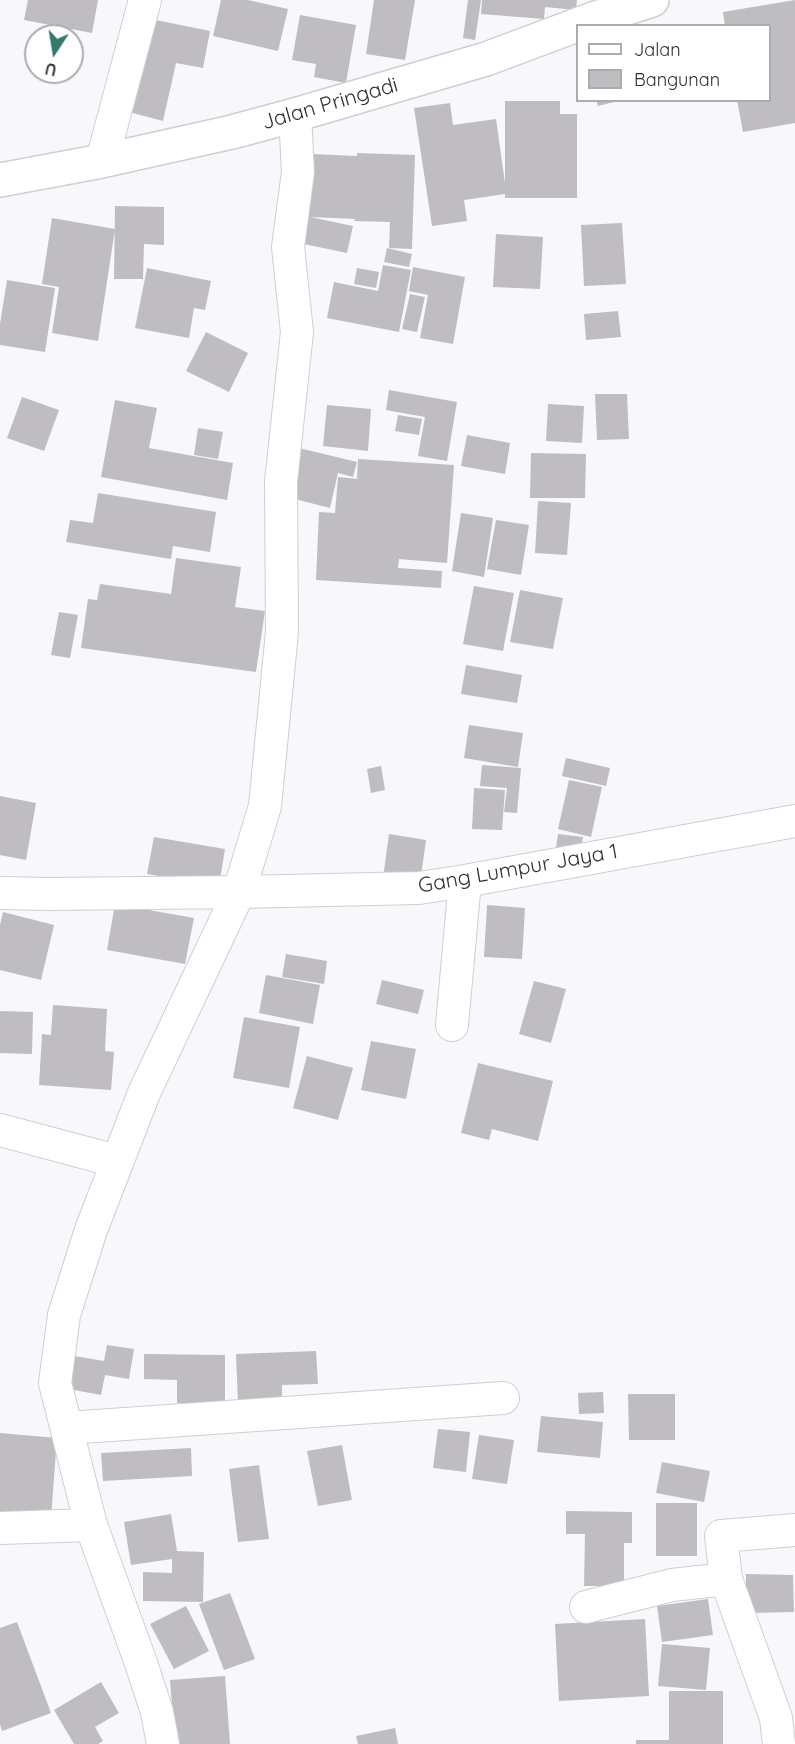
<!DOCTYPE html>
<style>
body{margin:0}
#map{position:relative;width:795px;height:1744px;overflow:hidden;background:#f8f7fb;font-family:Quicksand,sans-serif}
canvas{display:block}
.legend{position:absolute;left:576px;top:24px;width:195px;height:78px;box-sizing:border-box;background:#fff;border:2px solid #acacad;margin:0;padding:8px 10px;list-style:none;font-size:18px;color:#2f2f31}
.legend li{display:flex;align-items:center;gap:12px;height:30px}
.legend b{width:30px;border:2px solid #acacad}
.north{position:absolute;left:24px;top:24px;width:60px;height:60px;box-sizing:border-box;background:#fff;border:2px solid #acacad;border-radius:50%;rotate:192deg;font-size:16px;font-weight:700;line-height:24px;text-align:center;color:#2f2f31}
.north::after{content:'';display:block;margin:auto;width:21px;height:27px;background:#34796e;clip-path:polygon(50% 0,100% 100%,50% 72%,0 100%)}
</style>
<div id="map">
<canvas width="795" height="1744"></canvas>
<ul class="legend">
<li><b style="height:8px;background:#fff"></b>Jalan</li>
<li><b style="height:16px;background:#bfbdc1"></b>Bangunan</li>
</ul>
<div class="north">U</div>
</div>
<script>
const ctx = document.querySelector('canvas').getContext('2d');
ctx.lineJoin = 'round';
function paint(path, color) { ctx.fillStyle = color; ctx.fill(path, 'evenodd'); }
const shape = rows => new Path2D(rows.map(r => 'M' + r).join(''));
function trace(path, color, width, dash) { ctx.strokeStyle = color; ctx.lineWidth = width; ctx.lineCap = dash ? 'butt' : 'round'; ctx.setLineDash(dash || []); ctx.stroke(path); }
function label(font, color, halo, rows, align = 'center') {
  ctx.font = font + ' Quicksand,sans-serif'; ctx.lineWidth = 4.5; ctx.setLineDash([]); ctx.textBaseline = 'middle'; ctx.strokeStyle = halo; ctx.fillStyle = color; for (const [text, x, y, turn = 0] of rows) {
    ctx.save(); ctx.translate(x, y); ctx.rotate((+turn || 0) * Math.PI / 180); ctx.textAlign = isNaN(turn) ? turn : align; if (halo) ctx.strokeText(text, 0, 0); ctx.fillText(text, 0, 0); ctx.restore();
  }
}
paint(shape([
 [28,0,98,0,92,33,24,20],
 [221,0,248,0,288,9,278,51,213,36],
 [374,0,415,0,405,60,366,54],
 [468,0,481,0,475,40,463,38],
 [482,0,577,0,576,10,545,7,544,19,481,14],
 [795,0,795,123,743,132,737,100,770,100,770,26,725,26,723,12],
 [300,15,356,25,346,83,314,77,316,64,292,60],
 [151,19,210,31,203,68,176,63,163,121,129,112],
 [596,100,618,100,618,101,598,106],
 [505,101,560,101,560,114,577,114,577,198,505,198,505,194,464,200,467,221,432,226,414,108,450,103,453,125,496,119,505,183],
 [357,153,415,155,412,249,389,248,390,222,354,221,355,219,310,217,353,226,347,253,299,243,304,216,309,217,312,154,357,156],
 [115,206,164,207,164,245,144,244,143,279,114,279],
 [52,218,115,229,98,341,52,333,59,287,42,284],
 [622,223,626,284,584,286,581,225],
 [496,234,543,237,540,289,493,287],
 [387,248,412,254,409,267,384,262],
 [383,265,411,270,399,332,327,318,334,282,378,291],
 [413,267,465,277,453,344,420,338,428,295,409,291],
 [147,268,211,281,205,310,194,308,189,338,135,328],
 [357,268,379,272,376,288,354,284],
 [7,280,55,288,45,352,0,345,0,324],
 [410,294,425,297,417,332,402,329],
 [618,311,621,337,586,340,584,314],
 [206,332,248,353,229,392,186,371],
 [389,390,457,402,447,461,418,456,425,417,386,410],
 [595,394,627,394,629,439,597,440],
 [22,397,59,410,44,451,7,438],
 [115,400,157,408,149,448,233,463,227,500,101,477],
 [548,404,584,406,582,443,546,441],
 [327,405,371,409,368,451,323,446],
 [398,415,422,419,419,435,395,431],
 [198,428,223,432,218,459,194,455],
 [467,435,510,443,505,474,461,466],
 [299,448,357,462,353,477,338,473,330,508,287,497],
 [531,453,586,454,585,498,530,498],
 [358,459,454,465,447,563,399,559,398,568,442,571,441,588,316,580,319,512,335,513,338,477,359,479,357,478],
 [98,493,216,512,210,552,173,546,171,559,66,542,70,520,93,523],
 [538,501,571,503,567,555,535,553],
 [461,513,493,518,484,577,452,571],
 [496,520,529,525,521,575,487,569],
 [176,558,241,567,235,607,265,611,256,672,81,648,88,599,97,600,100,584,171,594],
 [474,586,514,593,503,651,463,644],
 [520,590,563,598,553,649,510,642],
 [59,612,78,615,70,658,51,655],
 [466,665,522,675,517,703,461,694],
 [469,725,523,733,518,767,464,758],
 [566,758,610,768,606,786,562,776],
 [482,765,521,768,517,813,504,812,507,788,480,786],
 [381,766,385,790,371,793,367,769],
 [569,780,602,787,591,837,558,829],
 [474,788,505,790,502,830,472,829],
 [0,796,36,803,26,860,0,855],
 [389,834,426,840,420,883,383,878],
 [558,834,583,837,580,858,555,854],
 [154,837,225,849,219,886,147,874],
 [115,904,194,918,185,964,107,950],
 [487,905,525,908,522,959,484,957],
 [3,912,54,925,41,980,0,970,0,925],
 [286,954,327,961,324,984,282,977],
 [266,975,320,985,313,1024,259,1013],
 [382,980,424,990,418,1014,376,1004],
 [534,981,566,989,551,1043,519,1034],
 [53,1005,107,1009,105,1051,114,1052,111,1090,39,1085,42,1034,51,1035],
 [0,1011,33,1012,32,1054,0,1053],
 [244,1017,300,1027,289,1088,233,1078],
 [371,1041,416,1049,406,1099,361,1090],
 [307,1056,353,1068,338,1120,293,1108],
 [478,1063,553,1081,538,1141,492,1129,489,1140,461,1133],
 [107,1345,134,1349,129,1379,105,1375,101,1395,63,1388,69,1355,104,1361],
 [316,1351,318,1384,282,1385,282,1400,238,1402,236,1354],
 [144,1354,225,1355,225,1403,177,1403,177,1380,144,1379],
 [603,1392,604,1413,579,1414,578,1393],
 [628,1394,675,1394,675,1440,629,1440],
 [541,1416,603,1422,600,1458,537,1452],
 [438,1429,470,1432,466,1472,433,1468],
 [0,1433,57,1438,51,1518,0,1514],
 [479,1435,514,1440,507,1484,472,1479],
 [342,1445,352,1500,318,1506,307,1451],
 [191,1448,192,1476,103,1481,101,1453],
 [662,1462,710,1471,704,1502,656,1493],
 [259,1465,269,1539,238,1542,229,1469],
 [656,1503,697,1503,697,1556,656,1556],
 [566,1511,632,1512,632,1543,624,1543,624,1586,584,1586,585,1534,566,1534],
 [171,1514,177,1551,204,1552,203,1602,143,1601,143,1572,172,1573,172,1559,131,1565,124,1522],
 [746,1574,793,1575,794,1612,746,1613],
 [230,1593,255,1659,224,1670,199,1604],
 [708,1599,713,1635,662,1642,657,1606],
 [186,1606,209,1651,174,1669,150,1624],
 [645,1619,649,1696,559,1701,555,1624],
 [17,1622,51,1713,2,1731,0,1724,0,1628],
 [662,1644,710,1648,706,1690,658,1686],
 [225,1676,230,1744,175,1744,170,1680],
 [101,1682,119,1713,95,1727,103,1741,98,1744,74,1744,54,1710],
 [669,1691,723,1691,723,1744,636,1744,636,1740,669,1740],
 [395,1728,398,1744,358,1744,356,1736]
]), '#bfbdc1');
const street = shape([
 [102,161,145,0],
 [0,893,49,894,239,892,419,888,465,881,795,821],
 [452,1025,465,881],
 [0,1130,116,1161],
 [67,1428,503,1398],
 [0,1528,91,1525],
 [586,1607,672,1585,726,1579],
 [163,1744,157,1712,141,1663,91,1525,55,1383,64,1315,91,1230,144,1093,239,892,265,806,282,632,281,482,297,332,288,247,298,172,295,115],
 [779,1744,776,1718,726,1579,721,1536,795,1530]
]);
const secondary = shape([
 [0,180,102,161,232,132,295,115,486,59,593,19,652,0]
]);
trace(street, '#d0ced3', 34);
trace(secondary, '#d0ced3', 36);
trace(street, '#fff', 32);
trace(secondary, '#fff', 33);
label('21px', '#2f2f31', '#fff', [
 ["Jalan Pringadi",330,104,-16],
 ["Gang Lumpur Jaya 1",518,869,-10]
]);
</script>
